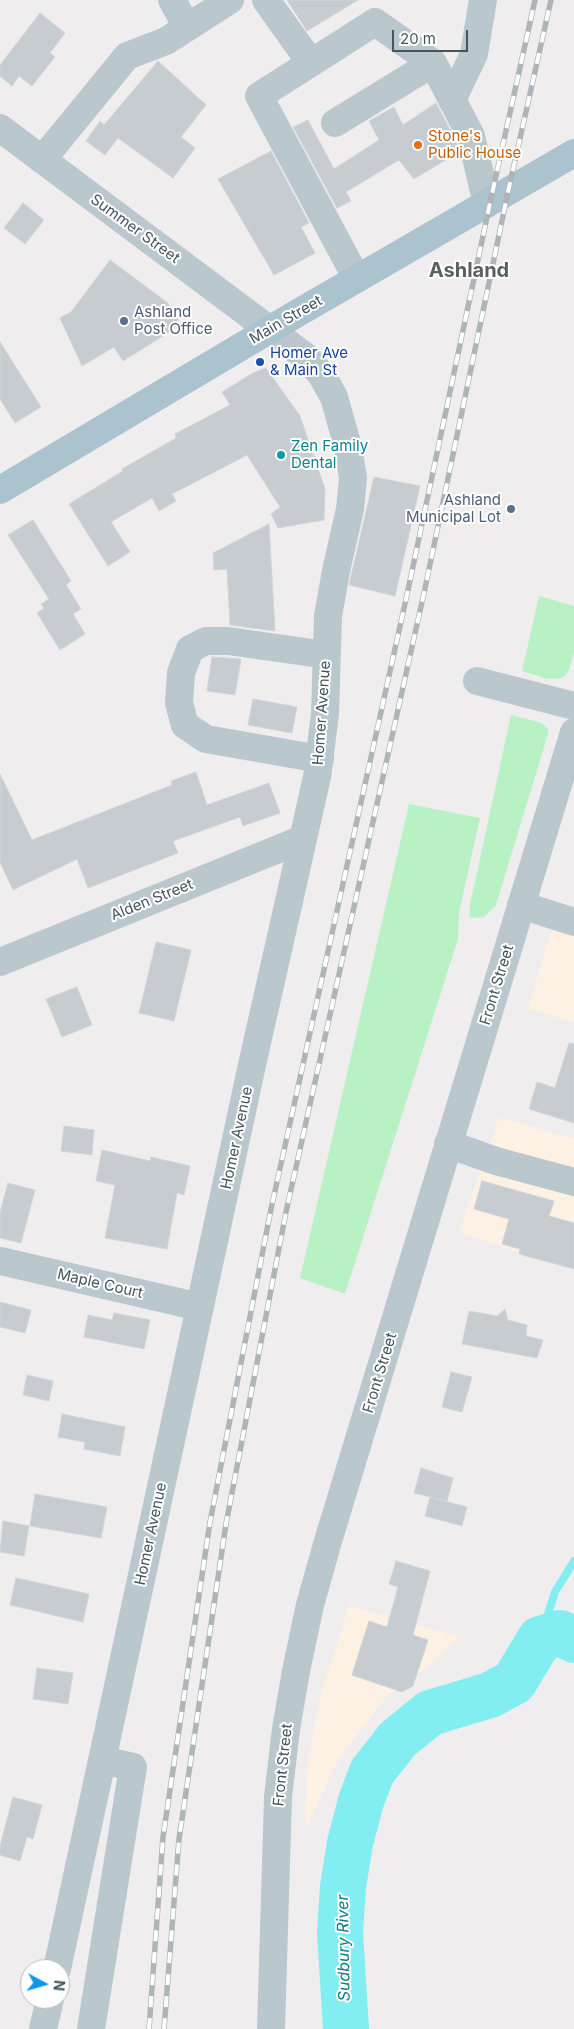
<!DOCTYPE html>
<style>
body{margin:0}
#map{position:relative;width:574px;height:2029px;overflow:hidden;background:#f0edee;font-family:Inter,sans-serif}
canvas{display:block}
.north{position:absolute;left:20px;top:1959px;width:50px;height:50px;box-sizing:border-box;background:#fff;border:1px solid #b4bbbe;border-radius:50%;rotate:96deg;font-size:14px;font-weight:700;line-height:20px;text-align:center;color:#44555c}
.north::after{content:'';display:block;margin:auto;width:18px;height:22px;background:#0d96eb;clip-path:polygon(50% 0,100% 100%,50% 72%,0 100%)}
.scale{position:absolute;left:392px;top:30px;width:76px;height:22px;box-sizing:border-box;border:2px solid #44555c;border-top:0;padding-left:6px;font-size:15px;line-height:18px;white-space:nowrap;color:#44555c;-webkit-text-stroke:4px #fff;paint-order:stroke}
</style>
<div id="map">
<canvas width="574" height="2029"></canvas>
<div class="north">N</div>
<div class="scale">20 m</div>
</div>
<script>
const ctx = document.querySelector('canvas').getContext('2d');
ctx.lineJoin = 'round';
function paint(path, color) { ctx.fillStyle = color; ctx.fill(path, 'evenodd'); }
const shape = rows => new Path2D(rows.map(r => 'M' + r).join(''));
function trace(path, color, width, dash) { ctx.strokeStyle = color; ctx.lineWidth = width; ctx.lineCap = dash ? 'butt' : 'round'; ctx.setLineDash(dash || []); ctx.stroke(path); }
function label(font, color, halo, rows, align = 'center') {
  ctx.font = font + ' Inter,sans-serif'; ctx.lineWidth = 4; ctx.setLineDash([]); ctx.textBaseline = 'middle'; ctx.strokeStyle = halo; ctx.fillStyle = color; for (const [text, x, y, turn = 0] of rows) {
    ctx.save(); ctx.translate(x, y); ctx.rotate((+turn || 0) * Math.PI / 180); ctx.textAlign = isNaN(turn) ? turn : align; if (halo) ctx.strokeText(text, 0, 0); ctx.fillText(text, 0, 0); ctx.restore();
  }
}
paint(shape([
 [559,906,574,910,574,1022,528,1009],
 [499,1117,574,1139,574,1270,459,1232],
 [349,1606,459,1637,429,1667,387,1696,338,1760,305,1830,308,1759,321,1693]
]), '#fdf1e4');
paint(shape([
 [539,596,574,606,574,653,568,672,564,677,557,679,547,679,522,671],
 [511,715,542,723,548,729,548,734,496,905,484,917,471,918,469,915,470,905],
 [409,804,480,818,459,913,458,939,345,1294,300,1278]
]), '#b8f2c4');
trace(shape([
 [540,1639,555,1592,574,1561]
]), '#82eef2', 8);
trace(shape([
 [346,2029,340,1933,343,1887,350,1843,361,1801,372,1772,398,1739,430,1713,490,1695,514,1682,540,1639,560,1633,574,1640]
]), '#82eef2', 46);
const building = shape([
 [287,0,358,0,307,31,287,0],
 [40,13,65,33,50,53,55,57,32,86,19,76,12,86,0,76,0,65,40,13],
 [158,61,206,105,181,137,195,148,173,178,118,138,105,155,86,141,100,121,104,125,158,61],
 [436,103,456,141,459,152,414,179,399,160,346,192,351,201,337,208,293,127,308,120,334,169,379,140,369,121,394,107,403,125,436,103],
 [271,151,309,223,301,227,315,253,274,275,218,179,271,151],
 [23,203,44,220,25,244,4,228,23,203],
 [110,260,168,303,170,307,176,310,179,318,174,329,123,361,114,347,82,366,60,318,71,312,110,260],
 [0,342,41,407,15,423,0,399,0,342],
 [266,368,300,416,325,489,324,520,278,528,271,514,280,507,247,455,172,494,176,501,159,511,152,498,111,522,130,552,108,566,69,504,123,471,122,469,176,438,175,434,230,405,222,392,253,373,266,368],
 [374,477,420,486,395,596,349,585,374,477],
 [33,520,71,581,66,585,81,609,73,614,85,634,60,650,37,613,44,608,41,604,49,599,8,535,33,520],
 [269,524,275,631,230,625,227,569,214,570,213,553,269,524],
 [212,657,241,659,235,695,207,691,212,657],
 [253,699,297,707,292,733,248,725,253,699],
 [196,772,207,805,269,783,280,813,243,826,240,817,173,841,178,853,88,888,77,859,13,890,0,862,0,774,32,840,172,785,171,781,196,772],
 [156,942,191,950,174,1021,139,1013,156,942],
 [77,987,92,1025,62,1037,46,999,77,987],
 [569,1043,574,1044,574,1123,529,1109,537,1082,555,1088,569,1043],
 [64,1126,94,1130,92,1155,61,1151,64,1126],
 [102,1150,150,1161,151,1157,190,1166,184,1195,177,1193,167,1249,105,1238,115,1185,96,1181,102,1150],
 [482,1181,554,1201,549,1216,574,1223,574,1269,519,1254,520,1249,502,1244,509,1219,474,1209,482,1181],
 [8,1183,35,1190,21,1243,0,1238,0,1213,8,1183],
 [0,1302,31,1310,25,1333,0,1327,0,1302],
 [505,1309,508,1320,527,1325,526,1336,543,1340,537,1358,462,1344,469,1311,497,1316,505,1309],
 [114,1313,150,1320,144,1349,84,1337,88,1315,112,1320,114,1313],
 [451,1372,472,1377,462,1412,442,1407,451,1372],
 [27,1375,53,1381,49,1401,23,1395,27,1375],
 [62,1414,125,1427,120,1456,84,1449,85,1442,58,1437,62,1414],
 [421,1468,453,1478,447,1501,414,1493,421,1468],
 [35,1494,107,1507,101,1538,30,1526,35,1494],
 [430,1497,467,1507,462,1526,425,1516,430,1497],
 [3,1521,29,1526,24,1556,0,1552,3,1521],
 [396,1561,430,1571,413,1635,428,1640,413,1686,402,1692,352,1675,369,1621,387,1627,398,1587,389,1584,396,1561],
 [16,1578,89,1594,83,1622,10,1605,16,1578],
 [37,1668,73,1673,68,1704,33,1699,37,1668],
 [13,1797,42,1805,33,1839,27,1837,20,1861,0,1855,0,1846,13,1797]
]);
paint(building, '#c7ccd1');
trace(building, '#d1d5da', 1);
trace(shape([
 [172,0,187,27],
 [266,0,311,63],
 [452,100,474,54,483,0],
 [335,123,433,63,471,136,487,204],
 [0,128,306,357,321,374,334,397,348,447,353,478,350,509,336,571,328,616,325,714,317,777,252,1065,57,1969],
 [42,160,127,56,166,41,230,0],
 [357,279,259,96,375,22,433,63],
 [477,681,574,706],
 [320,759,206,739,185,725,179,703,181,673,190,649,206,641,228,641,327,655],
 [521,905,574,922],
 [0,962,303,839],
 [448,1144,496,1161,574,1182],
 [0,1261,200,1307],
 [43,2029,50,1999],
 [91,2029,133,1767,102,1760],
 [271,2029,278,1797,286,1729,296,1671,310,1605,328,1541,574,732]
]), '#bac8ce', 28);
trace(shape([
 [0,490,296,314,574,153]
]), '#abc3cf', 28);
const rail = shape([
 [149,2029,163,1837,210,1522,271,1209,408,590,490,203,535,0],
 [164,2029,179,1839,226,1524,286,1212,424,593,508,192,551,0]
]);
trace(rail, '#afb4b8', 5.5);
trace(rail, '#fff', 4, [11]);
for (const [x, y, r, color] of [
 [418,145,5,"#e8710a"],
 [124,321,5,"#5c6f8a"],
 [260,362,5,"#1a4fb4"],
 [281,455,5,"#0f9aa8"],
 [511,509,5,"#5c6f8a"]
]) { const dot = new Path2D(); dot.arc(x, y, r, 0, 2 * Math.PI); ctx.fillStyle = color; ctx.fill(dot); trace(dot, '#fff', 2); }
label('15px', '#c56008', '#fff', [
 ["Stone's",428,136],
 ["Public House",428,153]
], 'left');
label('15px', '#44555c', '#fff', [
 ["Summer Street",135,229,36],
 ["Main Street",286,320,-30],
 ["Homer Avenue",322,713,-86],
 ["Alden Street",152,900,-22],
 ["Front Street",497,985,-73],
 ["Homer Avenue",237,1138,-78],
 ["Maple Court",100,1284,13],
 ["Front Street",380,1373,-73],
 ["Homer Avenue",151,1534,-78],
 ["Front Street",283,1765,-84]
]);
label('15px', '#4e5e75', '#fff', [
 ["Ashland",134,312],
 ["Post Office",134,329],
 ["Ashland",501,500,"right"],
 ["Municipal Lot",501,517,"right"]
], 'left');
label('15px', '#164399', '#fff', [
 ["Homer Ave",270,353],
 ["& Main St",270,370]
], 'left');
label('15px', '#0d838f', '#fff', [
 ["Zen Family",291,446],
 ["Dental",291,463]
], 'left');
label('italic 16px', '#077e81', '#fff', [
 ["Sudbury River",344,1948,-91]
]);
label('bold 20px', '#595f63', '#fff', [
 ["Ashland",469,271]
]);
</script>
